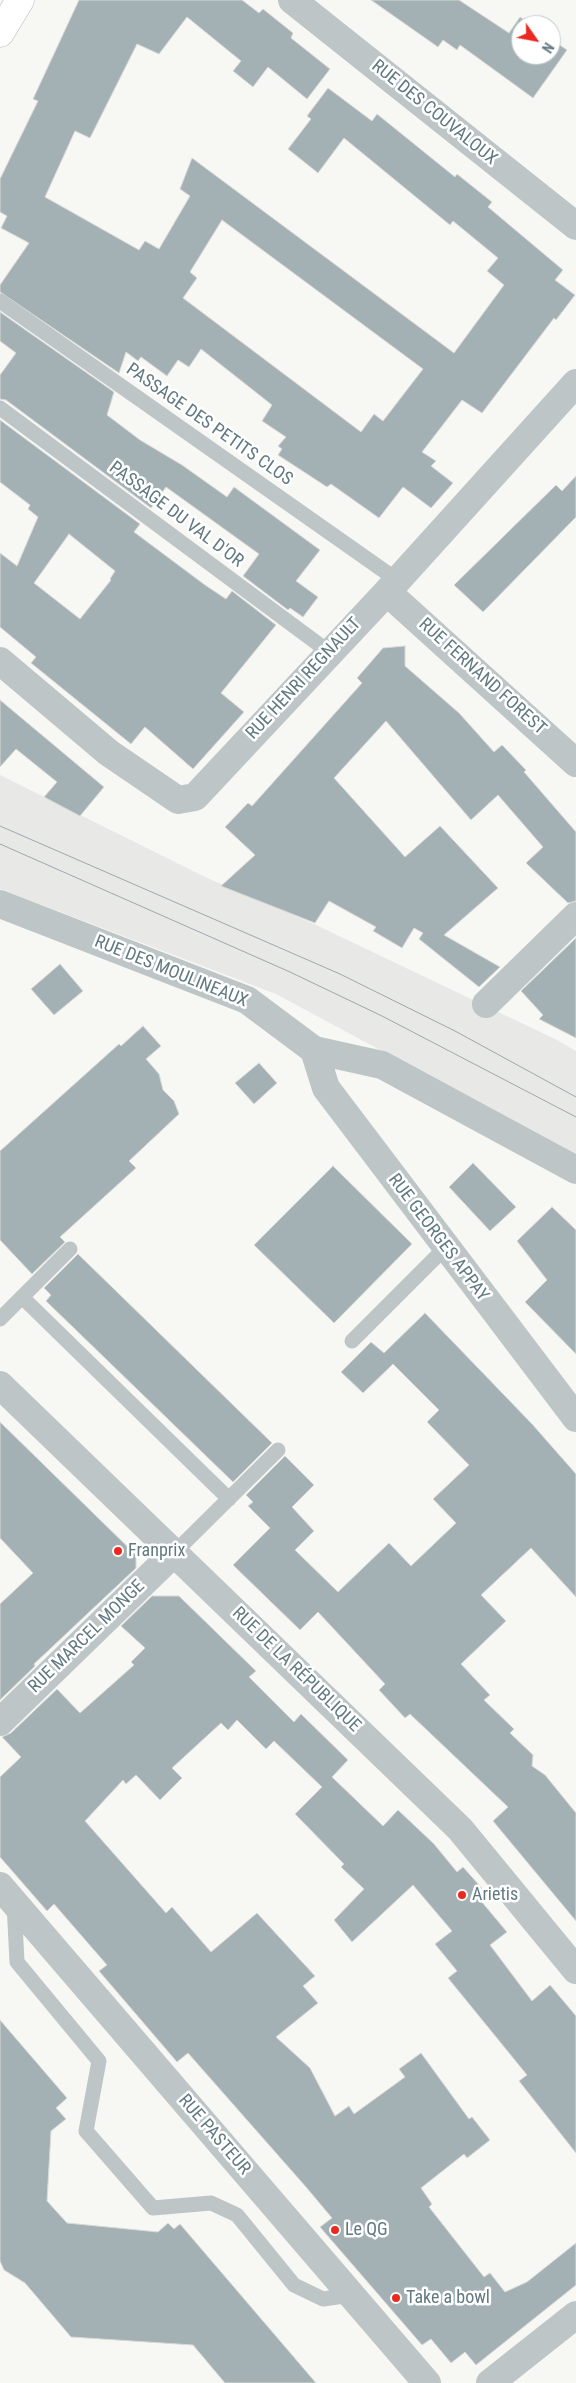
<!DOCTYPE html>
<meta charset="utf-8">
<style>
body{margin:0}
#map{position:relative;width:576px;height:2383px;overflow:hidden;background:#f7f7f4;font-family:"Roboto Condensed",sans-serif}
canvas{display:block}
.north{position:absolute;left:511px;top:15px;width:50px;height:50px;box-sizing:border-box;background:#fff;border:1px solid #c0c9cd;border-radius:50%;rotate:123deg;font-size:14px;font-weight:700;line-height:20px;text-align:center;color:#617981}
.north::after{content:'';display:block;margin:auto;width:18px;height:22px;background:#eb2920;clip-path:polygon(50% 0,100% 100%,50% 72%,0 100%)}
</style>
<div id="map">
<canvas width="576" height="2383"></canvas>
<div class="north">N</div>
</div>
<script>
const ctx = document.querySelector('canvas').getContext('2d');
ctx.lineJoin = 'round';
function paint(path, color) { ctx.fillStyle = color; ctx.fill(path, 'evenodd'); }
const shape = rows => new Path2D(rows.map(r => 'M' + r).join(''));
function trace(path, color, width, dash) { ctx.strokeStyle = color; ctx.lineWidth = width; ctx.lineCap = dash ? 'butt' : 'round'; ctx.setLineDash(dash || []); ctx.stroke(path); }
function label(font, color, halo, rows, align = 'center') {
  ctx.font = font + ' "Roboto Condensed",sans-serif'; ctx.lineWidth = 5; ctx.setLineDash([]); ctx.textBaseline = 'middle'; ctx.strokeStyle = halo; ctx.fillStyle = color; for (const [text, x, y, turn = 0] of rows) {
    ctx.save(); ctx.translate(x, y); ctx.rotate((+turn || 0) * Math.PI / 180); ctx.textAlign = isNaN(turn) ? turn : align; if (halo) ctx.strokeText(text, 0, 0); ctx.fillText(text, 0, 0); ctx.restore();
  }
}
paint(shape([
 [0,775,205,877,314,924,557,1040,576,1051,576,1158,527,1129,276,994,0,889]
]), '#e8e8e7');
const building = shape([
 [79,0,242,0,259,13,263,9,293,33,291,38,330,69,307,99,268,67,253,87,233,71,241,61,187,17,159,54,137,44,90,138,75,131,45,197,139,250,145,241,159,249,190,196,180,189,192,158,454,353,504,285,487,271,498,258,453,221,450,225,344,138,318,173,288,149,311,119,307,116,328,88,372,121,377,114,455,177,457,174,492,202,488,207,563,270,555,280,575,295,556,320,554,318,482,413,462,400,422,452,436,461,431,466,453,483,431,508,403,487,379,518,331,484,327,487,278,455,282,449,278,446,286,437,262,421,272,405,201,349,189,367,178,360,167,376,141,357,138,361,126,352,119,373,0,292,0,285,29,243,1,228,7,216,0,212,0,179,38,101,33,99,79,0],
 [222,220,423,369,383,421,374,414,361,432,183,298,197,278,190,272,222,220],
 [371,0,459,0,509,33,520,17,532,25,521,25,521,55,551,55,551,39,567,50,533,98,460,45,457,50,443,40,438,47,371,0],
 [0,312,114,392,107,415,140,440,182,465,227,497,234,487,320,550,296,581,318,597,303,617,290,608,288,610,243,576,259,554,166,487,151,508,6,400,0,399,0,375,16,353,0,341,0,312],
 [0,420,140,524,134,532,205,585,226,599,232,591,276,625,221,693,244,712,193,769,145,727,131,744,31,663,36,657,0,627,0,553,17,566,38,517,28,509,30,505,0,482,0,420],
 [69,534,115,571,110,579,111,580,80,619,34,583,69,534],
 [576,476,576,517,483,612,454,585,556,485,562,491,576,476],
 [405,646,405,666,459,713,494,752,502,745,526,770,524,772,576,832,576,901,568,903,526,863,543,847,498,795,471,820,386,721,334,778,405,857,440,826,498,888,444,935,500,967,479,987,419,939,423,933,414,928,402,948,373,931,376,927,329,901,315,923,221,886,255,855,225,827,248,803,252,806,362,683,357,678,383,648,405,646],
 [0,700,104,787,80,816,44,797,57,782,16,749,0,767,0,700],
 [576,938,576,1038,539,1019,543,1015,521,991,576,938],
 [60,964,83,991,54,1015,31,989,60,964],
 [143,1026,161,1046,146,1059,159,1074,163,1090,174,1101,179,1114,129,1161,136,1168,60,1237,65,1242,32,1274,0,1240,0,1151,119,1044,121,1046,143,1026],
 [259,1063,277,1083,254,1104,235,1083,259,1063],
 [473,1163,516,1207,490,1231,449,1187,473,1163],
 [333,1166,412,1244,334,1323,254,1245,333,1166],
 [552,1207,576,1230,576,1354,525,1302,547,1280,517,1241,552,1207],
 [78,1254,272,1443,233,1482,46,1301,51,1295,44,1288,78,1254],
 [425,1313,532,1424,576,1474,576,1597,531,1548,481,1595,506,1621,461,1664,490,1695,484,1700,514,1729,510,1733,533,1755,532,1766,545,1775,576,1813,576,1921,493,1821,508,1807,410,1714,405,1718,379,1690,385,1684,318,1612,300,1630,233,1565,270,1528,248,1506,253,1502,246,1495,285,1456,314,1485,292,1507,314,1531,295,1550,338,1592,389,1543,411,1566,456,1523,433,1499,469,1465,427,1422,439,1410,393,1364,363,1393,341,1372,371,1342,384,1353,425,1313],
 [0,1422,136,1555,136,1568,34,1664,35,1666,0,1700,0,1604,33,1573,0,1538,0,1422],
 [152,1596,179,1596,256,1671,249,1677,294,1722,301,1714,348,1760,332,1777,383,1826,398,1810,434,1844,457,1872,463,1867,488,1895,481,1901,507,1932,490,1945,532,2001,550,1985,576,2016,576,2153,519,2081,527,2075,448,1978,457,1971,435,1944,452,1931,413,1885,352,1942,334,1920,364,1889,341,1867,344,1864,295,1814,322,1787,274,1741,266,1749,237,1720,228,1730,221,1723,172,1768,182,1778,160,1800,136,1775,126,1784,123,1780,85,1821,166,1913,172,1907,211,1952,257,1913,315,1976,303,1986,318,2003,276,2037,310,2068,335,2116,349,2106,354,2114,405,2077,399,2069,421,2053,469,2119,472,2117,490,2140,467,2158,464,2154,421,2188,432,2204,429,2207,484,2277,490,2273,505,2292,527,2282,576,2243,576,2285,476,2365,465,2352,451,2363,431,2339,422,2345,320,2227,332,2218,306,2187,188,2053,177,2062,99,1971,107,1965,54,1904,47,1911,0,1857,0,1777,21,1757,2,1737,11,1733,57,1689,80,1713,134,1665,131,1662,145,1648,121,1626,152,1596],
 [0,2020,67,2098,56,2108,66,2119,51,2131,47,2201,67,2223,158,2232,168,2223,174,2229,180,2224,316,2383,225,2383,193,2345,71,2337,25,2283,4,2270,0,2261,0,2020]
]);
paint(building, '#a4b1b4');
trace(building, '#d9d8d6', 1);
const secondary = shape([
 [0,33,20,0]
]);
trace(secondary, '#b0b9bc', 29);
trace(shape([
 [0,301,397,580],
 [0,408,329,652],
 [22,1297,229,1499],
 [0,1319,70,1249],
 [352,1341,445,1248],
 [174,1553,278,1450],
 [14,1903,17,1962,99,2061,86,2131,153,2208,211,2203,237,2215,294,2285,323,2299,352,2295]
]), '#bec5c7', 15);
trace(shape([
 [292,0,576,226],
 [387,592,576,763],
 [0,661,109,753,178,800,195,797,387,592,576,383],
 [0,904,247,1000,314,1050,382,1065,576,1170],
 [486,1004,576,916],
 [314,1050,326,1088,576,1418],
 [0,1385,460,1829,576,1970],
 [0,1722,174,1553],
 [0,1886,427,2383],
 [490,2383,576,2315]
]), '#bec5c7', 28);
trace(secondary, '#fff', 28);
trace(shape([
 [0,826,340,974,455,1031,576,1097],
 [0,844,290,972,382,1016,576,1117]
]), '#9da8ac', 1);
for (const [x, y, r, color] of [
 [118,1551,5,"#eb2920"],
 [462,1895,5,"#eb2920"],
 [335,2230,5,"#eb2920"],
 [396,2298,5,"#eb2920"]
]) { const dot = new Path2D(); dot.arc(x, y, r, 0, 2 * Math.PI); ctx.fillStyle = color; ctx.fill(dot); trace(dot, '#fff', 2); }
label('18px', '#617981', '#fff', [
 ["RUE DES COUVALOUX",434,113,39],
 ["PASSAGE DES PETITS CLOS",209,425,35],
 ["PASSAGE DU VAL D'OR",176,515,37],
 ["RUE FERNAND FOREST",482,677,42],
 ["RUE HENRI REGNAULT",304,679,-47],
 ["RUE DES MOULINEAUX",171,972,22],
 ["RUE GEORGES APPAY",438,1238,53],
 ["RUE MARCEL MONGE",87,1637,-44],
 ["RUE DE LA RÉPUBLIQUE",296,1670,44],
 ["RUE PASTEUR",214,2135,49]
]);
label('18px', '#617981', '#fff', [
 ["Franprix",128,1551],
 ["Arietis",472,1895],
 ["Le QG",345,2230],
 ["Take a bowl",406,2298]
], 'left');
</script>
